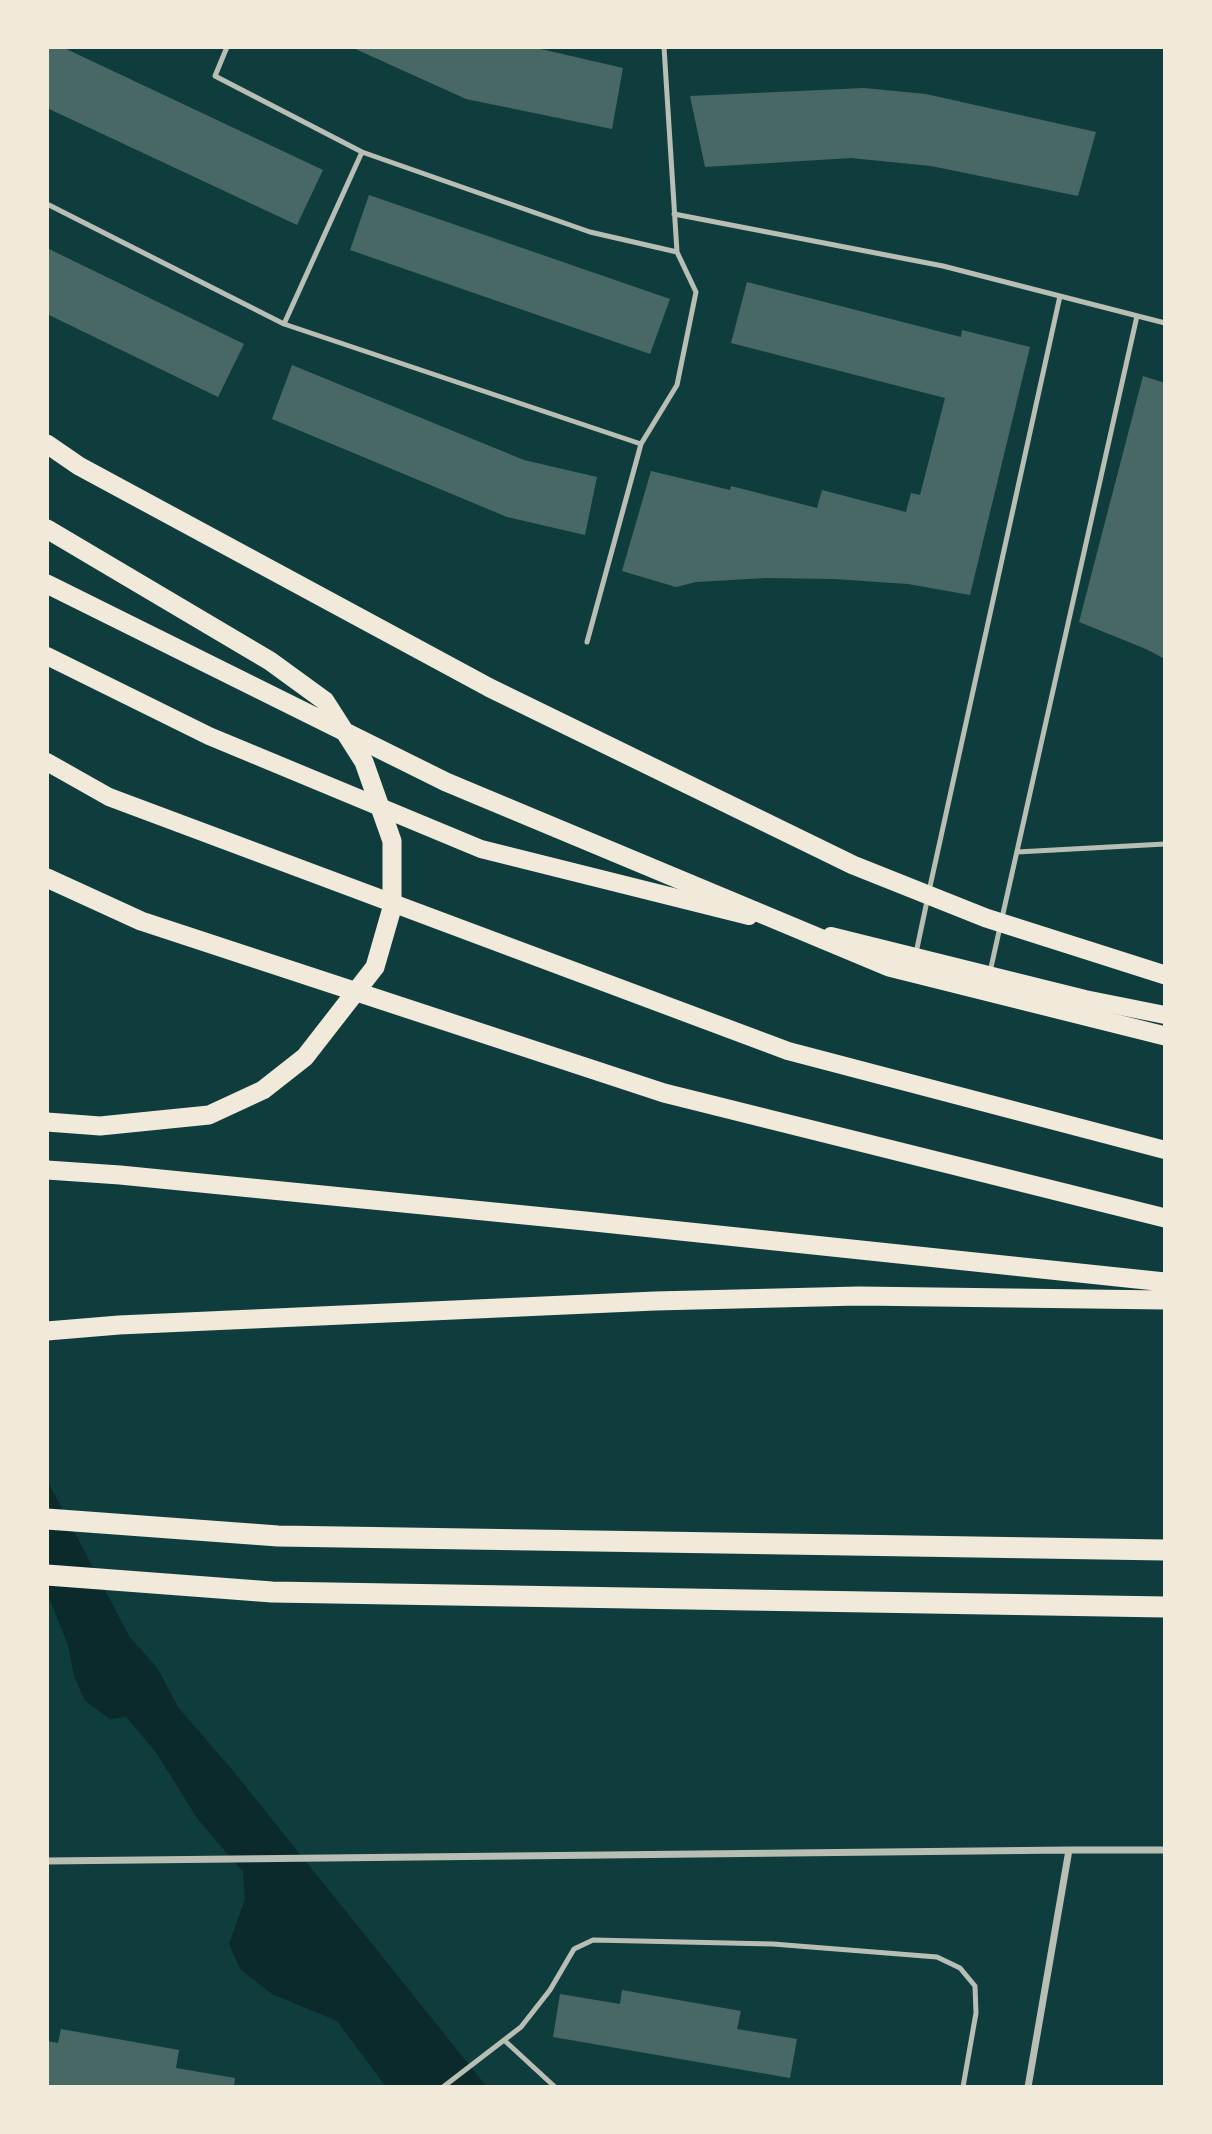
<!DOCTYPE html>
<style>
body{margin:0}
#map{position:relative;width:1212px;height:2134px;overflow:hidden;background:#0f3d3e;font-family:Rubik,sans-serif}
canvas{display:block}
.frame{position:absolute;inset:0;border:49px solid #f1e9da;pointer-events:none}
</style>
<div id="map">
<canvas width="1212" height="2134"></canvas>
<div class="frame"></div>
</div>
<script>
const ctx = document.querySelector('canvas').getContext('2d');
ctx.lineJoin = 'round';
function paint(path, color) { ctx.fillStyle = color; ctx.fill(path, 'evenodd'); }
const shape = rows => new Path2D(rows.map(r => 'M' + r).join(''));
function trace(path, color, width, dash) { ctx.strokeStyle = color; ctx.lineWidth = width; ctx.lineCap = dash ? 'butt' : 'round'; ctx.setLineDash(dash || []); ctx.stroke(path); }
paint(shape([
 [47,1480,129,1636,158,1669,178,1707,234,1772,487,2087,386,2087,337,2021,272,1994,240,1969,229,1944,245,1899,243,1872,197,1818,155,1751,126,1717,110,1719,85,1701,74,1676,68,1645,47,1593]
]), '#0a2a2b');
paint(shape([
 [47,47,62,47,323,170,297,225,47,108],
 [351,47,532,47,623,68,612,129,466,99],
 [864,88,926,94,1096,132,1078,196,931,166,851,158,705,167,690,96],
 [369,195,670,299,650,354,350,250],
 [47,248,244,344,218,397,47,314],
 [747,282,961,337,962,330,1030,347,970,595,908,584,834,579,765,578,696,582,676,587,622,571,651,471,730,490,731,486,817,508,822,490,906,512,911,493,920,495,945,398,731,343],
 [292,365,524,460,597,477,585,535,507,517,272,419],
 [1143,376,1165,383,1165,659,1146,649,1079,622],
 [622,1990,741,2011,737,2029,797,2039,790,2078,553,2037,560,1994,620,2004],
 [61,2029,179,2050,176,2068,235,2078,234,2087,47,2085,47,2041,58,2043]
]), '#486865');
trace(shape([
 [227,47,215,76,362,152,590,232,677,252],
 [47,204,284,324,641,444],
 [674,214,943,266,1165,323],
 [284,324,362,152],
 [587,642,641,444,677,385,696,292,677,252,664,47],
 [1017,852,1165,844],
 [929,891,1060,296],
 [1002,918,1137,316],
 [916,953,927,901],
 [990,972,1000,927],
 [504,2040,555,2087],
 [443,2087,521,2027,550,1990,574,1949,593,1940,773,1944,937,1957,960,1968,975,1986,976,2013,963,2087]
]), '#b8beb3', 5);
trace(shape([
 [47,1861,1069,1850],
 [1028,2087,1069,1850,1165,1850]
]), '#b8beb3', 7);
trace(shape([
 [47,656,209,736,481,849,749,916],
 [47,762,109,797,788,1051,1165,1150],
 [831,936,1085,999,1165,1015]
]), '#f1e9da', 18);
trace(shape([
 [47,444,79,466,490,688,853,865,986,918,1165,975],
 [47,529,270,661,325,701,364,762,392,841,392,908,375,967,305,1057,263,1090,209,1115,100,1126,47,1122],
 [47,584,446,782,889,967,1165,1036],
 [47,878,141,921,664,1093,1165,1218],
 [47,1170,120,1175,585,1221,1165,1282],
 [47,1331,119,1325,655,1301,859,1296,1165,1300]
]), '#f1e9da', 19);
trace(shape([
 [47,1519,278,1536,1165,1550],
 [47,1575,272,1592,1165,1607]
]), '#f1e9da', 21);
</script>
